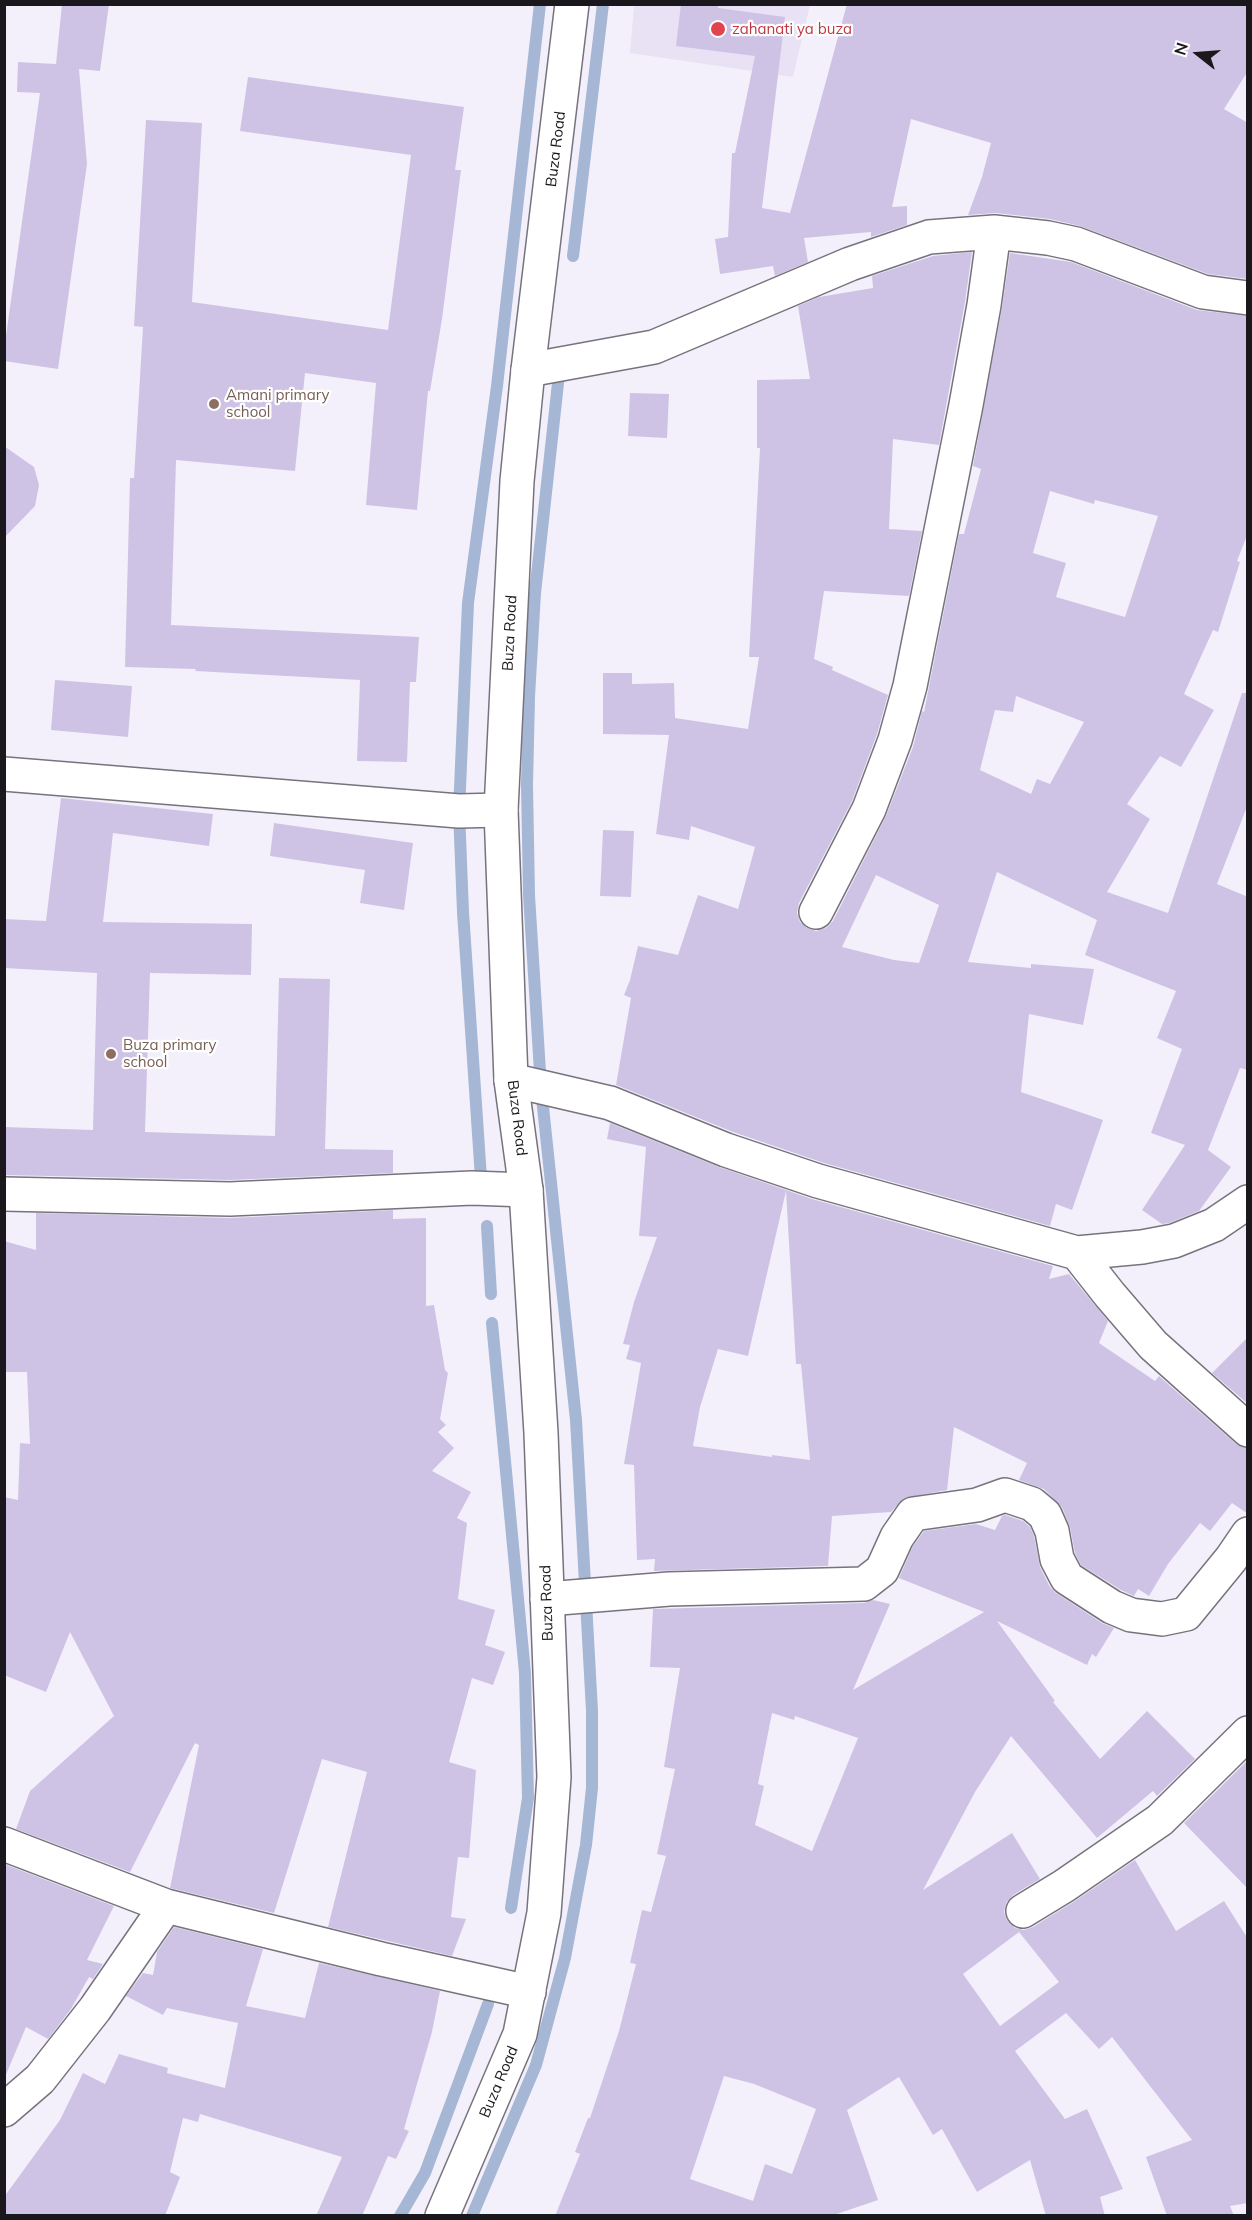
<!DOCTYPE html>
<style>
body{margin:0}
#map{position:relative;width:1252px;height:2220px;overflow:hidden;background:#f4f0fb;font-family:Mulish,sans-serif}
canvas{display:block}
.frame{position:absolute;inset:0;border:6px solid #1a181c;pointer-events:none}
.north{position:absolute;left:1168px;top:24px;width:60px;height:60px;-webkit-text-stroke:4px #fff;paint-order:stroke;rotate:287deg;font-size:16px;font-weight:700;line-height:24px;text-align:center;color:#1a181c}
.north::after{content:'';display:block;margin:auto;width:21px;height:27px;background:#1a181c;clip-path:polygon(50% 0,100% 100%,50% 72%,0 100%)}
</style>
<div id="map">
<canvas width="1252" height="2220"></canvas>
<div class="frame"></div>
<div class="north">N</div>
</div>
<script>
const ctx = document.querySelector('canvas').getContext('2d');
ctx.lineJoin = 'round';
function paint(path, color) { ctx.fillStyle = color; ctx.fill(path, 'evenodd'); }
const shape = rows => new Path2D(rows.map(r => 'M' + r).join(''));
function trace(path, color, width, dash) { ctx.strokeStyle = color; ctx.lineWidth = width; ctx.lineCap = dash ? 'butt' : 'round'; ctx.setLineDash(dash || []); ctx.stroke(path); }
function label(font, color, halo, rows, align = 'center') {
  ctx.font = font + ' Mulish,sans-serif'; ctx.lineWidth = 4.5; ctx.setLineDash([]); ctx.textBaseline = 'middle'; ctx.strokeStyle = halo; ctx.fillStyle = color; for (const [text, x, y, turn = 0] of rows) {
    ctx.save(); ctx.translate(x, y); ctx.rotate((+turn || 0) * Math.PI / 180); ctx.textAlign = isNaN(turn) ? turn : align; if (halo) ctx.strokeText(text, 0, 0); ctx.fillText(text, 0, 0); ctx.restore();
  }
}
paint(shape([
 [634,5,810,5,793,77,630,53]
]), '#e8e2f4');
trace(shape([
 [573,256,603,4],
 [481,1178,463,912,459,811,468,603,497,386,540,4],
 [487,1226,491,1294],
 [492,1323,525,1673,528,1798,511,1908],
 [400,2216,425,2173,488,2004],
 [472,2216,536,2065,565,1958,586,1845,592,1788,592,1711,576,1420,541,1088,529,895,527,785,529,697,535,593,560,365]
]), '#a5b7d5', 12);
paint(shape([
 [62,4,109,4,100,71,79,69,87,164,58,369,4,361,4,350,40,93,17,92,18,62,56,64],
 [681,4,718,4,718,8,785,17,762,208,790,213,847,4,1248,4,1248,71,1224,109,1248,123,1248,279,1208,274,1080,226,1050,219,996,213,968,215,982,177,991,143,911,119,892,207,907,206,907,225,871,237,871,232,804,238,808,262,775,276,773,266,720,274,715,239,728,237,732,153,735,153,755,56,676,46],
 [248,77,464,107,455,170,461,170,442,319,430,391,428,391,417,510,366,505,376,383,305,373,295,471,176,460,171,625,419,637,416,682,410,682,407,762,357,761,360,680,195,671,196,669,125,667,130,478,134,478,143,327,134,326,146,120,202,123,192,302,388,330,411,155,240,131],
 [972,252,965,302,939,445,893,439,889,529,922,531,909,596,824,591,814,659,833,667,832,670,888,695,877,734,852,801,799,903,797,913,800,922,807,928,816,931,826,928,833,921,886,816,913,747,922,711,924,712,959,534,964,534,981,469,973,466,1002,308,1010,253,1071,262,1197,310,1248,316,1248,533,1237,561,1240,562,1218,632,1213,630,1184,694,1214,710,1181,767,1160,756,1127,804,1150,819,1107,892,1168,913,1242,693,1248,693,1248,804,1217,884,1248,897,1248,1070,1240,1068,1208,1150,1231,1167,1199,1211,1169,1223,1162,1224,1142,1210,1185,1145,1151,1133,1182,1049,1157,1038,1176,991,1085,955,1097,920,997,872,968,962,1031,968,1031,964,1094,969,1083,1025,1029,1014,1021,1092,1103,1120,1072,1210,1056,1204,1050,1226,824,1163,733,1132,616,1085,631,998,624,995,630,980,638,946,678,955,698,895,738,909,755,847,691,826,689,840,656,834,669,735,603,734,603,673,632,673,632,684,674,683,675,718,748,729,759,657,749,657,760,448,757,448,757,380,810,379,798,306,819,297,873,288,872,276,933,256],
 [1050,491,1094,504,1095,500,1158,516,1125,617,1056,597,1066,563,1033,553],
 [1016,696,1084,722,1050,784,1037,779,1031,794,980,770,995,710,1013,712],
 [876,875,939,905,919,963,894,960,842,947],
 [630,393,669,394,667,438,628,436],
 [4,446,34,467,39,485,35,506,4,538],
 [55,680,132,686,128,737,51,730],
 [61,798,213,814,209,846,113,833,103,922,252,924,251,975,150,973,145,1132,275,1136,279,978,330,979,325,1149,393,1150,393,1173,230,1180,4,1175,4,1127,93,1130,97,973,4,968,4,919,46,921],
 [274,823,413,843,404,910,360,903,365,870,270,856],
 [603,830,634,831,631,897,600,896],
 [610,1123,719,1167,812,1199,1053,1266,1049,1279,1069,1274,1108,1321,1099,1343,1155,1381,1159,1376,1236,1444,1248,1448,1248,1514,1232,1503,1210,1531,1200,1523,1168,1564,1149,1596,1138,1589,1134,1596,1121,1590,1081,1565,1075,1553,1070,1527,1062,1507,1044,1489,1019,1480,1027,1463,954,1427,947,1490,904,1498,891,1512,832,1516,828,1566,654,1571,655,1559,637,1560,634,1465,624,1464,641,1363,626,1359,630,1345,623,1344,634,1302,657,1237,639,1236,646,1147,607,1139],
 [786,1191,796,1364,801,1364,810,1460,772,1455,772,1457,693,1446,700,1407,718,1349,748,1356],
 [393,1210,393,1219,426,1218,426,1306,434,1305,445,1370,448,1373,440,1419,446,1425,438,1432,454,1448,432,1471,471,1492,457,1518,467,1523,458,1599,495,1610,485,1645,505,1652,493,1685,472,1678,449,1762,476,1770,469,1858,458,1857,451,1917,466,1919,452,1956,328,1927,367,1772,322,1759,274,1913,170,1888,199,1745,195,1743,130,1872,16,1829,30,1791,114,1716,70,1632,46,1692,4,1675,4,1497,18,1500,20,1443,30,1444,27,1372,4,1372,4,1241,36,1250,36,1213,230,1218],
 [1248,1337,1248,1404,1212,1373],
 [1005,1515,1023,1521,1030,1527,1034,1536,1040,1567,1050,1587,1056,1593,1102,1623,1114,1628,1096,1657,1092,1654,1087,1665,997,1621,1055,1701,1053,1702,1100,1759,1147,1711,1195,1759,1157,1796,1153,1791,1097,1838,1011,1736,975,1792,923,1890,1012,1833,1040,1879,1013,1895,1006,1903,1004,1912,1007,1920,1015,1928,1024,1930,1033,1927,1075,1901,1135,1860,1176,1931,1224,1901,1248,1939,1248,2203,1230,2206,1234,2216,1167,2216,1146,2157,1192,2140,1112,2037,1099,2049,1066,2013,1015,2051,1065,2119,1087,2109,1123,2189,1100,2197,1105,2216,1046,2216,1030,2160,977,2192,942,2129,933,2135,899,2077,847,2110,878,2200,831,2216,555,2216,580,2154,575,2152,588,2118,590,2118,619,2031,636,1964,630,1963,642,1910,651,1912,666,1856,657,1854,675,1769,664,1767,680,1668,650,1667,653,1609,864,1603,873,1600,890,1604,853,1690,984,1612,899,1578,913,1546,924,1531,976,1524,995,1530,1002,1516],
 [772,1713,794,1720,795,1716,858,1738,812,1851,755,1825,764,1786,758,1784],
 [1019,1932,1059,1982,1000,2026,963,1974],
 [724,2076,754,2084,816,2109,792,2174,765,2164,753,2201,690,2179],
 [1248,1760,1248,1889,1184,1823],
 [4,1864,114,1906,87,1960,103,1964,93,1979,89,1977,71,2009,48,2039,26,2027,5,2077],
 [174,1927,263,1949,246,2006,305,2018,319,1963,440,1991,432,2032,404,2129,409,2131,396,2159,388,2156,362,2216,316,2216,342,2157,200,2114,198,2122,183,2118,170,2172,180,2177,165,2216,4,2216,4,2197,60,2120,83,2073,105,2084,119,2054,168,2068,167,2073,225,2088,238,2023,167,2008,163,2015,126,1996,143,1973,153,1975,157,1952]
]), '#cfc3e5');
const minor = shape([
 [528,370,654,347,850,264,929,237,994,232,1048,238,1076,244,1203,292,1248,298],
 [4,774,459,811,501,810],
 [816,912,869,809,895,740,910,686,966,405,984,305,994,232],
 [511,1080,610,1103,726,1150,818,1181,1077,1253,1142,1247,1174,1241,1214,1225,1248,1202],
 [4,1194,230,1199,472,1188,526,1190],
 [1077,1253,1110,1295,1153,1345,1248,1430],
 [547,1599,669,1589,864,1584,882,1570,897,1537,913,1514,977,1505,1005,1495,1032,1504,1045,1515,1052,1531,1057,1559,1067,1578,1112,1607,1131,1615,1162,1619,1186,1614,1231,1559,1248,1534],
 [4,1844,166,1906,381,1959,529,1992],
 [1023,1911,1064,1886,1160,1820,1248,1733],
 [4,2110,40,2079,95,2009,166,1906]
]);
const secondary = shape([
 [442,2216,520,2034,544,1913,554,1777,541,1433,526,1190,511,1080,501,810,517,481,528,370,572,4]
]);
trace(minor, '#77737d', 36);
trace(secondary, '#77737d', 36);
trace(minor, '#fff', 33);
trace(secondary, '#fff', 33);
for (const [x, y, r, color] of [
 [718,29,8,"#e0444e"],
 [214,404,6,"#8d6e63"],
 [111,1054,6,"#8d6e63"]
]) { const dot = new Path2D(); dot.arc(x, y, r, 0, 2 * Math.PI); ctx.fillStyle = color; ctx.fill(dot); trace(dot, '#fff', 2); }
label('15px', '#be3a42', '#fff', [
 ["zahanati ya buza",732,29]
], 'left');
label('15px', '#1a181c', '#fff', [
 ["Buza Road",556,149,-83],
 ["Buza Road",510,633,-87],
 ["Buza Road",517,1118,83],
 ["Buza Road",547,1603,-92],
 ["Buza Road",499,2082,-67]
]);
label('15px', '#785e54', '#fff', [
 ["Amani primary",226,395],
 ["school",226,412],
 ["Buza primary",123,1045],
 ["school",123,1062]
], 'left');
</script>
